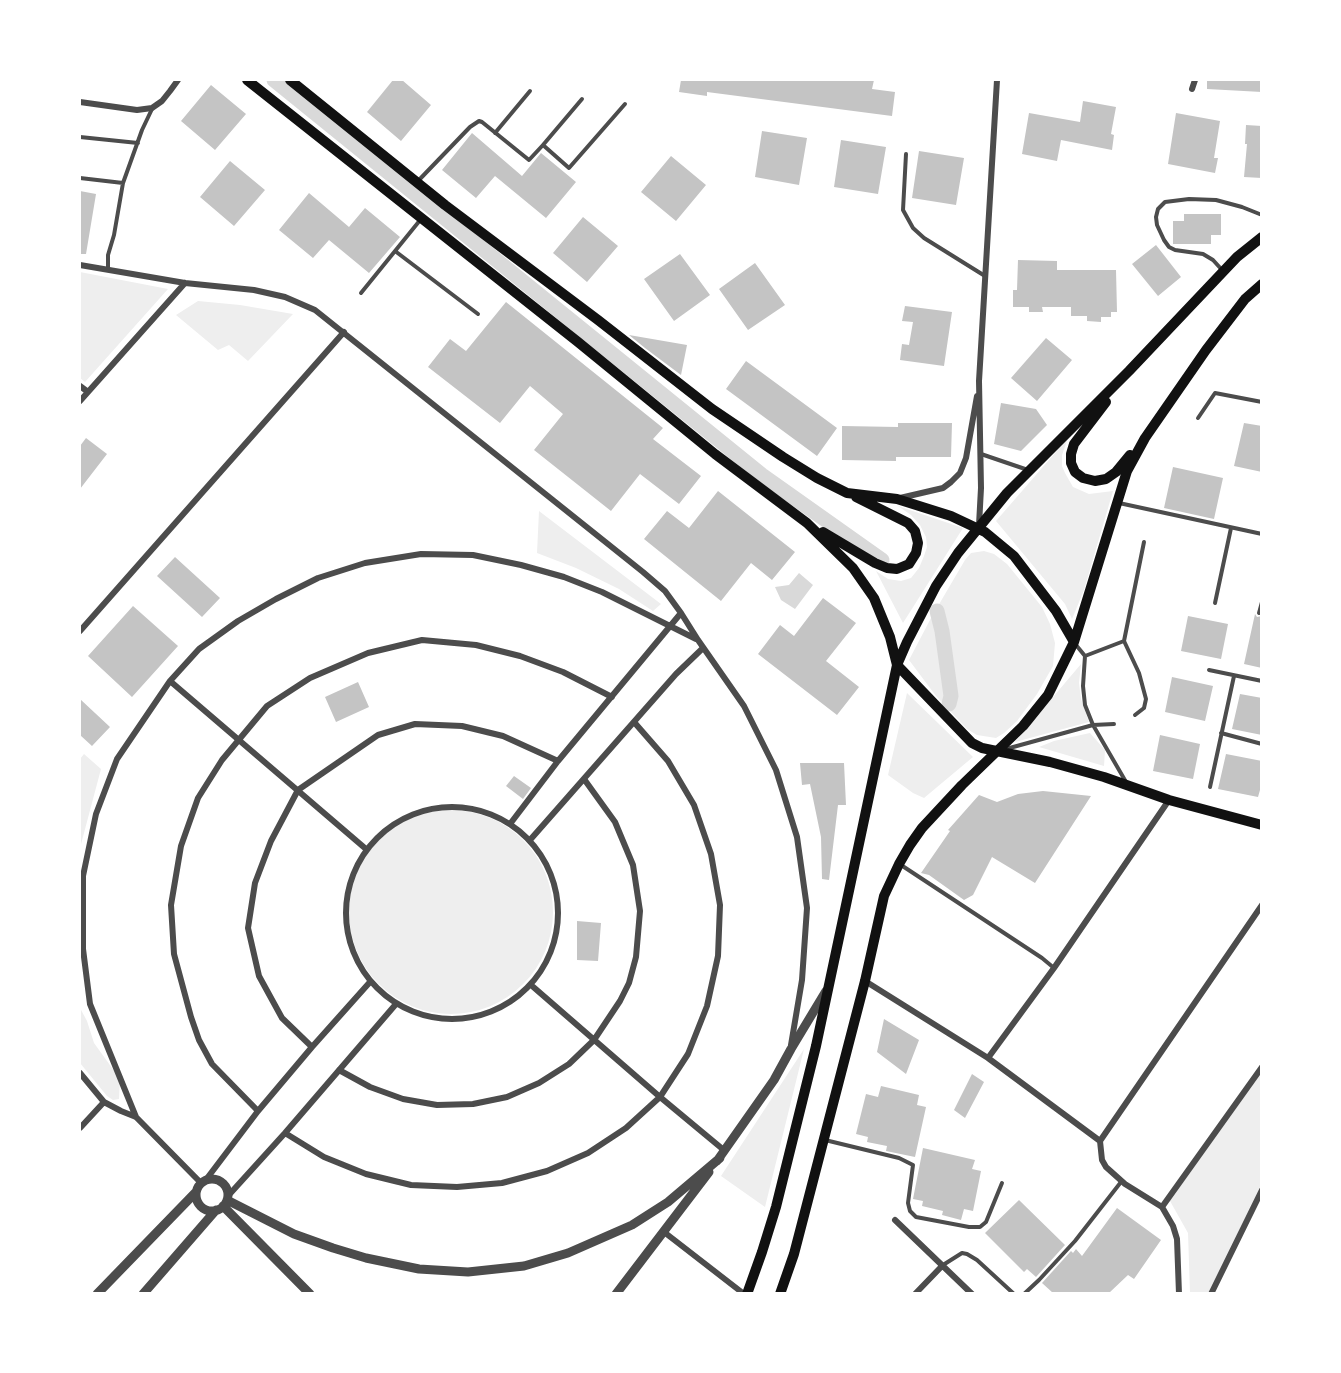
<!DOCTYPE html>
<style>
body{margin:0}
#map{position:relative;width:1341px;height:1373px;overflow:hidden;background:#fff;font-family:Georgia,serif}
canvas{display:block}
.frame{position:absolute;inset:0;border:81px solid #fff;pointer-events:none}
</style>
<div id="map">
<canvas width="1341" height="1373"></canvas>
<div class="frame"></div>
</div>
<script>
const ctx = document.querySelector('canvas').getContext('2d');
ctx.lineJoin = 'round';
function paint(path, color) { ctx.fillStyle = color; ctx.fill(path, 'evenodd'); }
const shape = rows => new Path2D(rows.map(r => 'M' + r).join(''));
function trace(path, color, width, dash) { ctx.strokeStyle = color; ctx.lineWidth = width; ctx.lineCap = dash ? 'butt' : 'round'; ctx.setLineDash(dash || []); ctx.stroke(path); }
paint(shape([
 [80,272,168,289,85,382,80,378],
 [198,301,240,305,293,314,248,361,229,345,218,350,176,315],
 [1068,438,1062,455,1062,466,1065,473,1073,487,1089,494,1113,491,1084,590,1072,619,1065,604,996,521],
 [898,506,963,528,903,623,876,571,888,579,901,581,911,578,919,568,924,556,927,547,926,537,920,525,911,515],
 [539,511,661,604,653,611,619,589,576,568,537,553],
 [984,551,994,554,1007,564,1042,607,1050,624,1055,643,1053,666,1037,694,1017,721,1004,733,996,738,977,735,967,729,936,696,909,660,931,618,965,560,971,553],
 [1081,664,1079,683,1081,699,1089,722,1015,742],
 [907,693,973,757,924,798,913,793,888,775],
 [1090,733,1105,750,1104,766,1039,747,1054,741],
 [84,754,101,769,80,848,80,759],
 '349 912a102 102 0 1 1 204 0a102 102 0 1 1-204 0Z',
 [80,1008,87,1021,94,1043,120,1079,119,1099,113,1100,107,1096,80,1063],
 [804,1049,765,1207,721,1176],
 [1261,1071,1261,1188,1210,1293,1190,1293,1188,1233,1170,1201]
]), '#eee');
paint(shape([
 [799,573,813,585,795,609,781,600,775,587,789,585]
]), '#d9d9d9');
trace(shape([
 [274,80,762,475,882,560],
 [937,611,942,631,951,696,949,704]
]), '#d9d9d9', 15);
paint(shape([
 [393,80,402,80,431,105,401,141,367,112],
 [681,80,874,80,872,89,895,92,892,116,707,92,707,96,679,92],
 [1207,80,1262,80,1262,92,1207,89],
 [211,85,246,114,215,150,181,121],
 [1083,101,1116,107,1111,134,1114,135,1112,150,1061,140,1057,161,1022,154,1029,113,1080,122],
 [1176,113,1220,121,1214,158,1218,158,1215,173,1168,164],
 [1246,125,1262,126,1262,178,1244,177,1247,144,1245,144],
 [762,131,807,138,799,185,755,177],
 [472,133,522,176,541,153,576,182,546,218,495,176,476,198,442,170],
 [841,140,886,147,878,194,834,187],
 [919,151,964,158,956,205,912,198],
 [671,156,706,185,676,221,641,192],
 [230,161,265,190,234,226,200,197],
 [80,191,96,194,86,254,80,254],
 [309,193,349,227,365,208,400,237,369,273,329,240,313,258,279,230],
 [1184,214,1221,214,1221,235,1211,235,1211,244,1173,244,1173,221,1184,221],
 [583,217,618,246,587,282,553,253],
 [1156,245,1181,277,1158,296,1132,264],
 [680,254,710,295,674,321,644,279],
 [1018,260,1057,261,1057,270,1116,270,1117,312,1111,312,1111,317,1101,317,1101,322,1087,321,1087,316,1071,316,1071,307,1042,307,1043,312,1029,312,1029,307,1013,307,1013,290,1017,290],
 [755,263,785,305,748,330,719,289],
 [506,302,663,428,653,439,701,476,679,504,640,474,611,511,534,450,563,414,530,386,500,423,428,367,450,339,466,351],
 [905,306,952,312,944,366,900,360,902,344,909,345,913,322,902,321],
 [629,335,687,345,681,375,645,348],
 [1046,338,1072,360,1037,401,1011,378],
 [746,361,837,428,817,456,726,389],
 [1001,403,1036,409,1047,425,1021,451,994,444],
 [898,423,952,423,951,457,896,457,896,461,842,460,842,426,898,427],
 [1244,423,1262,426,1262,472,1234,466],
 [86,438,107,454,80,489,80,446],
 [1173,467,1223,478,1214,519,1164,508],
 [718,491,795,552,772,580,751,563,721,601,644,539,667,511,689,528],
 [175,557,220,598,202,617,157,576],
 [823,598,856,623,826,661,859,687,837,715,758,654,780,625,794,636],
 [133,606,178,646,132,697,88,656],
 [1255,614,1257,617,1262,616,1262,668,1244,664],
 [1188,616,1228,624,1221,659,1181,651],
 [1172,677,1213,686,1205,721,1165,712],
 [358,682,369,707,336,722,325,697],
 [1240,694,1262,698,1262,735,1232,729],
 [80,699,110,727,92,746,80,735],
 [1160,735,1200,744,1193,779,1153,771],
 [1226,754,1262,761,1262,783,1258,797,1218,789],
 [800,763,844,763,846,805,838,805,829,880,822,879,821,837,810,784,802,785],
 [514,776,531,788,523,799,506,786],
 [1043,791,1091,796,1035,883,992,857,973,895,964,900,929,875,921,873,950,831,948,830,979,795,997,802,1018,794],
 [577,921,601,923,598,961,577,960],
 [884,1019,919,1040,906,1074,877,1052],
 [972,1074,984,1082,965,1118,954,1110],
 [881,1086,919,1095,917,1105,926,1107,915,1157,886,1151,887,1146,867,1142,868,1137,856,1134,866,1094,878,1097],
 [923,1148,975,1160,972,1169,981,1171,973,1211,964,1209,961,1220,942,1215,943,1211,922,1206,923,1201,913,1199],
 [1019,1200,1065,1245,1036,1277,1027,1269,1024,1272,985,1233],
 [1117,1208,1161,1240,1134,1279,1128,1275,1109,1293,1053,1293,1042,1283,1071,1251,1073,1253,1076,1249,1082,1256]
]), '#c4c4c4');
trace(shape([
 [495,133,530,91],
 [80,137,138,143],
 [543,145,582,99],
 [906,154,903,210,913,228,924,238,985,276],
 [80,178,123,183],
 [418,181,470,127,479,121,482,122,529,160,543,145,569,168,625,104],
 [395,251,478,314],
 [108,270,108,255,114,235,123,183,142,130,152,109],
 [1223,271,1213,260,1203,254,1175,250,1169,247,1164,240,1157,225,1156,217,1158,209,1165,202,1189,199,1216,200,1242,207,1262,215],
 [361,293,421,219],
 [1198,418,1215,393,1262,402],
 [981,454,1028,470],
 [1119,503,1262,534],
 [1215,603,1231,528],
 [1259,613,1262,602],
 [1085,656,1124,641],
 [1209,670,1262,681],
 [1135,715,1144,708,1146,699,1139,673,1124,641,1144,542],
 [1114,724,1093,725,1126,782],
 [1221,733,1262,744],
 [1006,749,1093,725,1085,705,1083,686,1085,656,1076,645],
 [1210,787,1234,676],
 [901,865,1042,958,1054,968],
 [825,1140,899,1158,913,1165,908,1203,910,1211,916,1217,969,1227,980,1227,986,1222,1002,1183],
 [943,1265,962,1253,967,1254,977,1260,1014,1294],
 [1024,1294,1039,1280,1075,1241,1121,1182]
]), '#4c4c4c', 4);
trace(shape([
 [1192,89,1195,80],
 [80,102,137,110,152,108,162,101,170,91,178,80],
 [80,265,185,283,254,290,285,297,315,310,643,572,665,591,681,613,698,640,744,706,776,770,797,837,807,908,802,980,791,1045],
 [80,386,88,392],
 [80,401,185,283],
 [900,498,943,488,951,482,960,473,966,458,977,396],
 [979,525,981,488,979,381,997,80],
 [80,631,344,332],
 [170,681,366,849],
 '346 913a106 106 0 1 1 212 0a106 106 0 1 1-212 0Z',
 [510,824,558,761,681,613],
 [530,840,676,674,703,648],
 [865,981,988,1058,1100,1141,1102,1160,1106,1167,1125,1184,1162,1207,1173,1226,1177,1239,1179,1294],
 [531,985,660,1097,725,1151],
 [312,1047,282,1018,259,976,248,928,255,883,271,841,298,790,378,735,415,724,462,726,503,736,558,761],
 [988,1058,1054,968,1169,800],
 [339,1070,370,1087,403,1099,437,1105,473,1104,507,1097,539,1083,569,1064,594,1040,620,1001,629,983,636,957,640,911,633,865,615,822,584,779],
 [80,1073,104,1102,121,1111,136,1117,201,1183],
 [258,1111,212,1064,199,1040,191,1017,174,954,171,905,181,846,198,798,222,760,267,706,310,678,368,653,422,640,476,645,520,656,563,672,612,697],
 [136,1117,90,1004,83,949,83,876,96,814,117,759,170,681,199,649,238,621,276,599,318,578,365,563,421,554,473,555,521,565,564,577,602,592,696,639],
 [80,1128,104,1102],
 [285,1133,324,1157,366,1174,411,1185,457,1187,502,1183,547,1171,588,1153,626,1128,660,1097,688,1054,707,1006,718,956,720,905,711,854,694,805,668,761,634,722],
 [1100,1141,1262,905],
 [205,1181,258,1111,312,1047,370,982],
 [227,1197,285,1133,396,1004],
 [1162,1207,1262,1067],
 [895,1220,972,1294],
 [664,1232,744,1294],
 [915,1294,942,1266],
 [1211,1294,1262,1190]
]), '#4c4c4c', 6);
trace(shape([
 [717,1161,774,1080,791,1049,826,991],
 '196 1195a16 16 0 1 1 32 0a16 16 0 1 1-32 0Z',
 [227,1200,294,1234,333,1248,366,1258,419,1269,468,1272,524,1266,568,1253,632,1225,668,1202,720,1158],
 [223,1206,310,1294],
 [97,1294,196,1192],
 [143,1294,216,1210],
 [616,1294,709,1172]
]), '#4c4c4c', 9);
trace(shape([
 [247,80,578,342,715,454,807,523,853,568,874,598,890,637,897,665,972,743,982,748,1050,762,1104,777,1169,800,1262,825],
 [290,80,445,205,598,320,712,409,783,457,817,478,847,493,897,499,951,516,985,532,1014,556,1056,611,1074,642],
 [1106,402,1074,444,1071,454,1071,463,1075,472,1083,478,1095,481,1106,479,1116,472,1130,455],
 [823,532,875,563,887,568,897,569,909,564,916,553,918,543,915,531,908,523,856,497],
 [747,1294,762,1252,776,1207,816,1046,897,665,907,642,936,586,958,553,1007,493,1129,371,1237,257,1262,237],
 [780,1294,794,1254,865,981,884,896,899,864,910,845,922,828,962,785,1023,726,1048,695,1074,642,1127,471,1145,438,1206,350,1245,299,1262,284]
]), '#111', 10);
</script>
